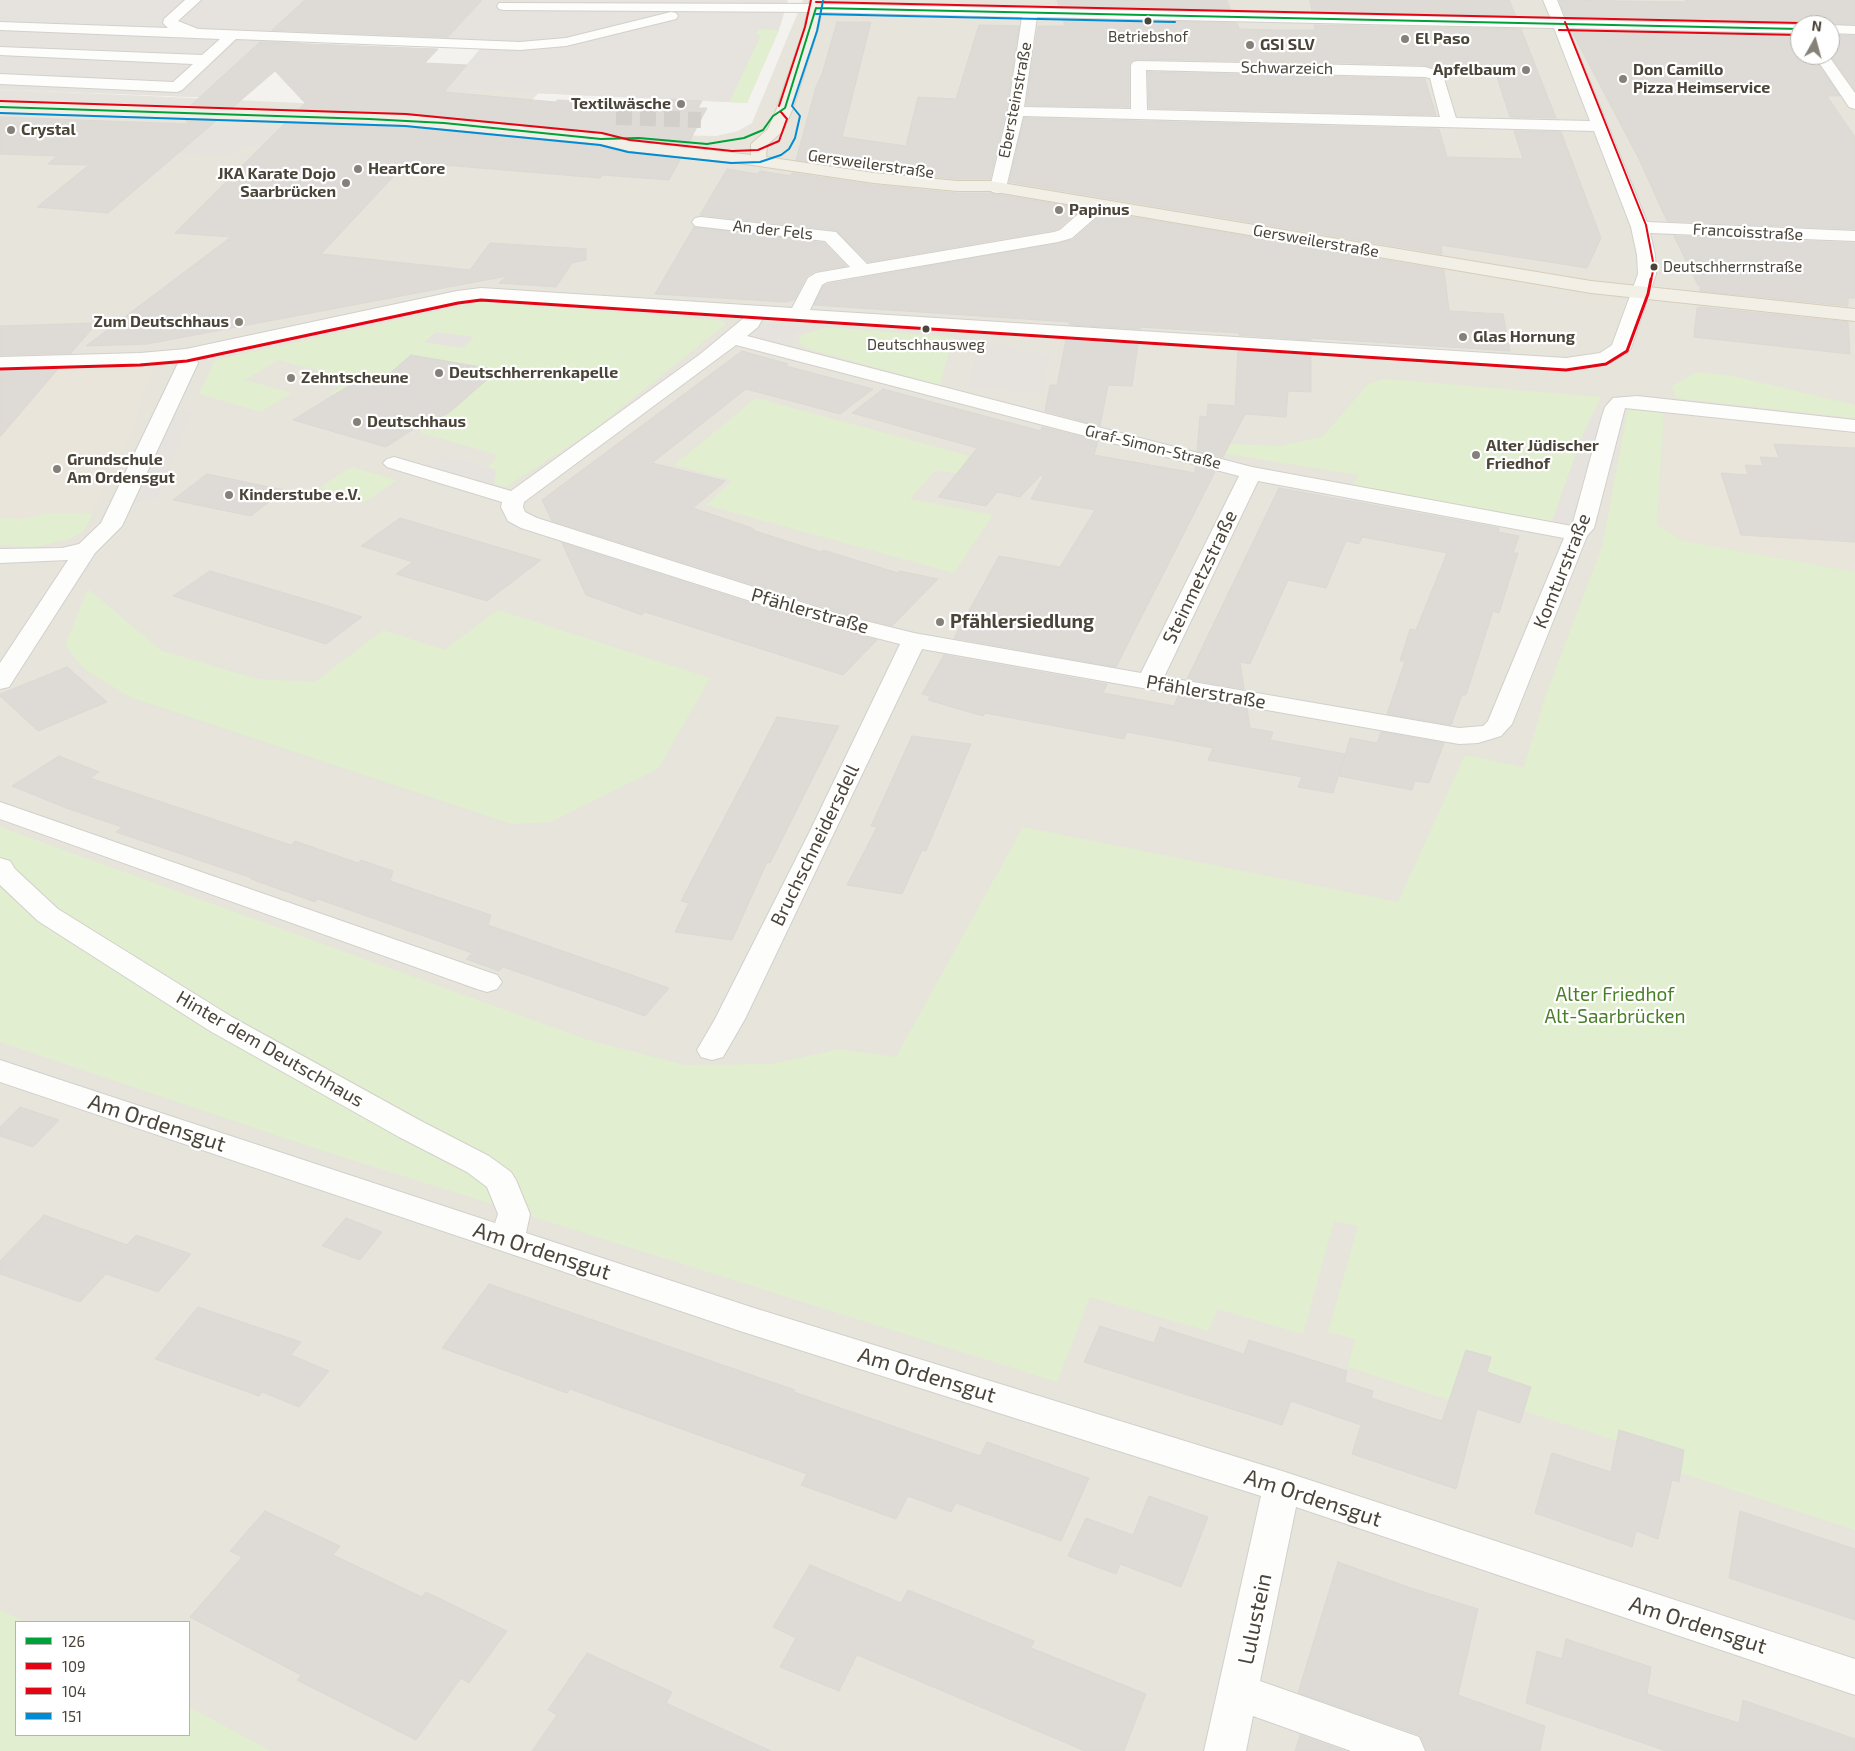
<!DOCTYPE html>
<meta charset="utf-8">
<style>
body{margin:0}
#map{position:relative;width:1855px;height:1751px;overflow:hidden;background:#f4f2ee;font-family:"Exo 2",sans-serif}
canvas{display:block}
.legend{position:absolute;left:15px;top:1621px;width:175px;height:115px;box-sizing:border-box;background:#fff;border:1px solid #b7b4b0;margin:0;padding:6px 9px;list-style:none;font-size:15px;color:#4b4439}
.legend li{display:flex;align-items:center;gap:10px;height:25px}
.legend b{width:25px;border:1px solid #b7b4b0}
.north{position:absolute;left:1790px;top:15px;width:50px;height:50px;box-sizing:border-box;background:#fff;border:1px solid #b7b4b0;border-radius:50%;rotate:7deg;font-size:14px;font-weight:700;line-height:20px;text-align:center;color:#4b4439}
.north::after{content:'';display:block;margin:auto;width:18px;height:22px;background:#868178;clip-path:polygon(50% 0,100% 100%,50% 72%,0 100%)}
</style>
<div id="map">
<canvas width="1855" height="1751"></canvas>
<ul class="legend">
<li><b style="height:6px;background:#00a13a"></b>126</li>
<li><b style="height:6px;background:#e30513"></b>109</li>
<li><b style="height:6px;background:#e30513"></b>104</li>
<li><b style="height:6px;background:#008bd2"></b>151</li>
</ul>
<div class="north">N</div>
</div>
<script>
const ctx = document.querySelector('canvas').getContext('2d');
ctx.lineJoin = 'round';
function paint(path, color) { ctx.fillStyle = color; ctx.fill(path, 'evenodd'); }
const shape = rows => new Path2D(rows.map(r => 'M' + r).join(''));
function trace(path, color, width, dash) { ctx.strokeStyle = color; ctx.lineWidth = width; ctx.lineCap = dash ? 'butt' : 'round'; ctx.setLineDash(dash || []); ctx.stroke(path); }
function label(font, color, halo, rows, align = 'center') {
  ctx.font = font + ' "Exo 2",sans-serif'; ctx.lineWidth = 4.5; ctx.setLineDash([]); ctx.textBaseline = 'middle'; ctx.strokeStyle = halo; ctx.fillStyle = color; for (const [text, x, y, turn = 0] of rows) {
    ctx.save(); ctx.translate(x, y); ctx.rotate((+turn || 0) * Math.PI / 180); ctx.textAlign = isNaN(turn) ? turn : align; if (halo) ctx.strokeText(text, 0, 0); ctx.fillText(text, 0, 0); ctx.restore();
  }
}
paint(shape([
 [803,0,1855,0,1855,1751,0,1751,0,89,451,110,469,90,539,93,510,120,668,135,716,136,738,131,752,123],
 [1800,25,1830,25,1830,55,1800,55],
 [16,1622,189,1622,189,1735,16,1735]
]), '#e7e4dc');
paint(shape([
 [0,0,788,0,779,30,747,103,469,90,455,107,432,106,480,49,301,41,241,99,0,89]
]), '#e6e2de');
paint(shape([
 [145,369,151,370,153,372,140,403,136,424,83,532,67,540,33,547,0,545,0,373],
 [1664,412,1855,433,1855,572,1683,541,1657,524,1663,459]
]), '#eae5da');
paint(shape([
 [758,29,779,30,747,103,729,102,759,39,760,36,756,34],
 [479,302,707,319,723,321,726,324,592,431,506,487,494,484,496,470,488,467,498,455,418,432,441,417,447,406,456,408,468,397,460,395,411,355,385,377,350,399,329,394,340,388,324,383,336,375,278,360,245,380,292,393,261,412,199,394,215,360],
 [828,327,953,337,940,385,805,348,800,344,799,338,803,334],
 [1696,372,1733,376,1855,405,1855,418,1676,398,1672,386],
 [1386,379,1601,397,1583,434,1552,522,1351,485,1359,475,1213,452,1231,444,1278,446,1322,437,1369,383],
 [756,398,984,460,967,475,936,470,910,499,993,515,954,573,706,505,732,480,674,465],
 [1628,408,1664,412,1657,524,1683,541,1855,572,1855,1530,1681,1473,1684,1450,1619,1430,1617,1441,1524,1411,1531,1387,1449,1400,1348,1367,1355,1339,1328,1332,1358,1226,1334,1221,1303,1334,1217,1309,1208,1331,1090,1297,1057,1382,308,1146,0,1042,0,827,588,1040,685,1065,770,1064,840,1049,896,1057,1023,827,1398,902,1465,755,1524,767,1545,697,1602,547],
 [351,467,397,480,365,502,319,488],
 [48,513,93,514,83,532,67,540,33,547,0,545,0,518,22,519],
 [88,589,162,651,257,679,315,682,383,630,444,650,498,610,710,678,658,769,550,822,512,824,130,697,84,669,65,645],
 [0,1610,25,1622,16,1622,16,1735,189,1735,189,1707,271,1751,0,1751]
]), '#e1eecf');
paint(shape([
 [0,0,233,0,200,28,261,31,192,97,0,89],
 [582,6,630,6,625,21,558,38,506,37,575,21],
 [721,21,759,39,729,102,469,90,455,107,432,106,477,53,566,57],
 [0,91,238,101,225,114,0,107],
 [194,125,290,129,267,147,242,145,232,156,165,153],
 [751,323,812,326,795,333,792,340,793,346,737,334],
 [436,332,474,337,462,348,424,342],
 [979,344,1018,346,1017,352,1050,354,1043,393,968,388],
 [184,410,196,414,190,418,156,499,120,507,165,411],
 [1593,414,1612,416,1583,528,1552,522,1583,434],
 [441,455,496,470,494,484,485,490,417,470]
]), '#e6e3df');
const building = shape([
 [305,0,482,0,448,37,272,30,305,0],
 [1057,0,1227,0,1231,11,1059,7,1057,0],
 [1310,0,1509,0,1516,16,1312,12,1310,0],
 [1559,0,1686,2,1685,0,1855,0,1855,24,1803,25,1801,23,1566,18,1559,0],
 [1063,19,1237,23,1239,29,1276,30,1315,30,1314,25,1521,29,1556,118,1510,117,1495,71,1440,70,1425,65,1350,63,1138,59,1131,61,1129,65,1129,107,1026,105,1038,26,1065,26,1063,19],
 [837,22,871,22,842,137,906,146,918,97,956,99,979,25,1019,26,1006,111,990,179,957,179,874,171,796,160,816,87,822,74,837,22],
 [1571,30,1800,35,1800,55,1812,55,1840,96,1827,96,1855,137,1855,229,1667,221,1639,159,1571,30],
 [1830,35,1855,36,1855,90,1830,55,1830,35],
 [260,42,438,49,425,63,467,65,444,92,556,102,557,100,661,104,665,99,702,101,698,108,707,108,687,146,629,139,601,132,405,113,298,110,305,103,275,71,232,108,190,106,260,42],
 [1148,72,1425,79,1436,115,1149,108,1148,72],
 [0,117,189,124,185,120,216,121,108,213,37,207,89,165,48,164,57,156,0,154,0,117],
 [1024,118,1439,129,1447,157,1523,159,1514,131,1561,132,1601,238,1587,268,1441,245,1442,254,1009,182,1024,118],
 [285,123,405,127,601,146,629,153,681,158,669,180,603,175,600,178,407,162,321,254,470,270,490,243,586,249,586,260,572,263,556,287,499,283,507,276,147,344,86,346,231,237,175,233,285,123],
 [727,169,757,174,760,171,791,176,792,173,874,185,957,193,990,193,1082,208,1059,228,1054,230,868,262,836,230,700,215,727,169],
 [1104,212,1444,270,1449,311,1503,314,1510,351,1311,338,1311,340,1239,335,1239,333,1140,327,1140,329,1069,325,1070,322,814,305,823,286,828,284,1073,240,1104,212],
 [694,227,824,243,846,266,815,271,806,277,794,300,786,302,655,294,694,227],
 [1674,236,1855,243,1855,298,1848,298,1848,306,1700,291,1700,285,1698,285,1674,236],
 [1701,307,1848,322,1850,354,1694,337,1697,308,1701,307],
 [97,323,71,353,0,355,0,326,97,323],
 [1066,340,1138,344,1132,386,1108,385,1100,426,1045,411,1050,385,1057,385,1066,340],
 [742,351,788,364,786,366,873,389,840,414,746,389,652,463,725,481,693,508,752,528,755,531,821,552,823,550,898,573,900,571,938,579,892,626,846,614,552,521,542,500,742,351],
 [1238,351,1311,355,1311,392,1288,391,1286,417,1245,414,1223,457,1197,451,1200,416,1207,417,1208,404,1235,406,1238,351],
 [411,355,498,370,451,411,428,426,421,424,386,447,293,420,355,382,374,387,411,355],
 [58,369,0,437,0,371,58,369],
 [883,389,1041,431,1042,427,1098,441,1094,455,1195,473,1195,467,1215,472,1116,667,954,638,999,556,1060,567,1095,510,1031,499,1043,477,1041,475,1020,497,997,492,986,506,938,497,977,448,852,413,883,389],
 [1774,444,1855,448,1855,542,1741,535,1721,473,1748,475,1745,465,1763,466,1760,457,1779,458,1774,444],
 [207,474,245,482,284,490,251,516,173,500,207,474],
 [1279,488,1499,528,1498,532,1519,536,1513,553,1518,553,1499,613,1493,611,1466,695,1462,695,1451,725,1387,714,1405,661,1400,661,1410,629,1416,630,1447,553,1362,537,1359,544,1346,541,1326,588,1288,580,1250,664,1240,662,1244,689,1187,679,1279,488],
 [400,518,541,560,487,601,396,574,413,562,361,546,400,518],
 [562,543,828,628,877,640,843,675,645,612,642,615,586,595,562,543],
 [210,571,325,605,362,617,326,644,173,596,210,571],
 [944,655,1107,684,1103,693,1174,706,1178,696,1247,708,1250,728,1273,732,1270,740,1345,754,1333,793,1298,787,1302,777,1208,760,1213,748,1127,732,1124,739,985,713,983,716,928,700,930,696,922,694,944,655],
 [67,667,107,702,38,731,0,696,0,694,67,667],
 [777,717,839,726,770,863,767,862,732,940,675,932,689,903,681,901,777,717],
 [1381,732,1444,743,1429,783,1415,781,1412,790,1339,776,1350,738,1377,743,1381,732],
 [912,736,971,744,926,851,922,850,902,894,847,885,877,827,871,826,912,736],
 [59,756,99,772,90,778,291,845,295,841,358,863,361,860,393,871,390,881,491,915,488,925,669,988,645,1016,503,967,499,971,466,959,472,953,318,899,315,902,251,879,252,878,116,832,122,827,66,808,12,786,59,756],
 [20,1107,59,1120,33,1147,0,1136,0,1127,20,1107],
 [44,1215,127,1245,136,1235,191,1254,158,1292,106,1274,80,1302,0,1274,0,1261,44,1215],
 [346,1218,382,1232,360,1260,322,1246,346,1218],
 [489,1284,795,1390,794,1392,980,1456,987,1442,1089,1478,1061,1541,956,1503,951,1512,908,1496,896,1519,801,1485,807,1474,570,1389,567,1393,442,1348,489,1284],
 [198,1307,301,1342,291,1355,329,1371,299,1407,262,1392,259,1396,155,1359,198,1307],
 [1100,1326,1154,1343,1160,1327,1244,1354,1249,1340,1347,1371,1345,1382,1373,1391,1371,1398,1442,1421,1466,1350,1491,1357,1487,1372,1531,1387,1520,1423,1477,1409,1456,1489,1352,1454,1361,1425,1291,1401,1282,1425,1084,1362,1100,1326],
 [1619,1430,1684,1450,1679,1482,1672,1480,1658,1539,1636,1531,1632,1547,1535,1513,1552,1453,1611,1472,1619,1430],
 [1149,1496,1208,1517,1181,1587,1120,1564,1116,1574,1068,1556,1086,1518,1133,1535,1149,1496],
 [265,1511,340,1546,333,1555,422,1597,426,1592,507,1631,469,1683,461,1678,416,1740,297,1680,301,1675,190,1617,242,1557,230,1551,265,1511],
 [1740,1511,1855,1549,1855,1620,1729,1578,1740,1511],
 [1338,1562,1408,1587,1478,1609,1458,1695,1545,1726,1540,1751,1427,1751,1420,1735,1298,1693,1338,1562],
 [810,1565,901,1603,908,1590,1034,1641,1031,1648,1146,1694,1124,1751,1085,1751,857,1655,839,1691,780,1667,796,1638,773,1627,810,1565],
 [1566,1639,1651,1667,1647,1694,1739,1723,1743,1700,1855,1739,1855,1751,1666,1751,1526,1703,1537,1651,1562,1659,1566,1639],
 [587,1653,672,1692,666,1703,771,1751,532,1751,557,1715,548,1710,587,1653],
 [1300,1735,1345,1751,1295,1751,1300,1735]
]);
paint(building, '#dedbd6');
trace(building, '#dcd9d4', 1);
trace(shape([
 [616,117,701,120]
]), '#d2cfca', 16, [16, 8]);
const minor = shape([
 [185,0,201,0,178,21,198,29,520,42,566,38,671,12,676,13,678,16,676,19,566,46,520,50,236,39,182,90,177,92,0,84,0,74,173,82,193,64,0,55,0,47,202,55,220,39,0,30,0,22,168,28,163,23,164,19,185,0],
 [1543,0,1557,0,1565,20,1801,25,1800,33,1568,28,1647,222,1855,231,1855,241,1650,233,1655,255,1656,274,1631,348,1628,352,1612,362,1566,370,763,318,758,327,747,336,1252,467,1572,526,1602,416,1605,407,1613,398,1637,396,1855,420,1855,432,1625,408,1594,528,1587,536,1512,724,1501,736,1478,743,1459,744,922,649,745,1019,723,1057,712,1060,701,1057,697,1050,715,1019,809,833,900,644,829,626,521,528,508,521,501,507,502,502,387,467,383,463,387,459,394,457,511,491,699,355,745,317,481,300,457,303,197,359,198,363,122,526,95,553,9,687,0,689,0,663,68,560,0,563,0,549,62,548,79,544,101,523,178,363,0,369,0,357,140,353,186,349,457,291,481,288,792,308,808,278,816,273,850,267,825,241,695,226,692,222,695,218,701,217,836,232,867,264,1054,232,1060,230,1093,201,1099,200,1105,201,1108,205,1105,209,1072,238,1058,242,827,282,822,285,810,310,1566,358,1600,353,1612,345,1638,274,1637,255,1631,227,1594,131,1023,116,1006,188,1004,192,998,193,992,192,990,188,1008,111,1022,17,816,12,504,10,499,9,497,6,499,3,816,4,1551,19,1543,0],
 [1037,17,1554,28,1590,121,1456,118,1442,72,1425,67,1350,65,1138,61,1133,62,1131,65,1131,109,1024,107,1037,17],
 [1146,70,1425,77,1430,78,1440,117,1147,110,1146,70],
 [736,345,1239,476,1141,673,914,633,845,616,537,518,525,512,523,507,524,502,736,345],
 [1258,481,1564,538,1488,721,1483,726,1459,728,1164,677,1258,481],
 [1829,25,1830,25,1855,26,1855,34,1830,33,1829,25],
 [1814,55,1828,55,1855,93,1855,109,1849,107,1814,55],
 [0,802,497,975,502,982,497,989,487,992,477,989,0,819,0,802],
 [0,858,10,861,15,869,58,909,232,1017,421,1121,489,1156,511,1172,516,1180,530,1214,526,1233,754,1308,1282,1471,1855,1659,1855,1695,1296,1507,1260,1681,1419,1737,1425,1751,1351,1751,1253,1716,1246,1751,1204,1751,1261,1496,740,1331,0,1082,0,1060,495,1223,498,1214,487,1187,467,1172,399,1137,210,1031,38,921,0,885,0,858]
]);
const major = shape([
 [810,0,824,0,818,29,793,108,783,131,767,145,766,157,874,173,957,181,990,181,1591,281,1855,309,1855,321,1591,293,990,191,957,191,874,183,732,162,629,151,601,144,405,125,0,112,0,102,405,115,601,134,629,141,751,155,751,144,768,129,777,108,804,29,810,0]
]);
trace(minor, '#d2d0cb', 2);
trace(major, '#d6cebb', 2);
paint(minor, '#fdfdfc');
paint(major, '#f2efe6');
trace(shape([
 [816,8,1800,29],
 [0,107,369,119,444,123,601,139,639,138,707,144,744,138,763,130,773,116,785,108,816,8]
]), '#00a13a', 2);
trace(shape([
 [1565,22,1646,225,1654,267,1651,280],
 [1559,30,1800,35]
]), '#e30513', 2);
trace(shape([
 [0,369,140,365,187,361,458,303,481,300,1566,370,1606,364,1627,351,1648,294,1651,279]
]), '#e30513', 3);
trace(shape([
 [816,2,1800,23],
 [0,101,406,114,602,133,630,140,732,151,758,150,779,141,787,119,781,112],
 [779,106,805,27,811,0]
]), '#e30513', 2);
trace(shape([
 [816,14,1175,22],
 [0,113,405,126,600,145,628,152,731,163,760,162,781,155,789,149,795,138,800,116,792,106,817,31,823,1]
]), '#008bd2', 2);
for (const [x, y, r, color] of [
 [1148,21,4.5,"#4b4439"],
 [1405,39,5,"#868178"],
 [1250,45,5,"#868178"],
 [1526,70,5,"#868178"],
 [1623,79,5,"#868178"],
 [681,104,5,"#868178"],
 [11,130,5,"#868178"],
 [358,169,5,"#868178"],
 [346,183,5,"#868178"],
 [1059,210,5,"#868178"],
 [1654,267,4.5,"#4b4439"],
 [239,322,5,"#868178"],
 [926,329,4.5,"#4b4439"],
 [1463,337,5,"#868178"],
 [439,373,5,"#868178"],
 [291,378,5,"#868178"],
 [357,422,5,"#868178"],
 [1476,455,5,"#868178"],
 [57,469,5,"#868178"],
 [229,495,5,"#868178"],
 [940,622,5,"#868178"]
]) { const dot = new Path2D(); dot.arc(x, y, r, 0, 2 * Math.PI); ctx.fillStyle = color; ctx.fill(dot); trace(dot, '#fff', 2); }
label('15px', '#4b4439', '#fff', [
 ["Betriebshof",1148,37],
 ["Deutschherrnstraße",1663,267,"left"],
 ["Deutschhausweg",926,345]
]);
label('bold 16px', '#4b4439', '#fff', [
 ["El Paso",1415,39],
 ["GSI SLV",1260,45],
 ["Apfelbaum",1516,70,"right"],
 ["Don Camillo",1633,70],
 ["Pizza Heimservice",1633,88],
 ["Textilwäsche",671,104,"right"],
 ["Crystal",21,130],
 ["HeartCore",368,169],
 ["JKA Karate Dojo",336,174,"right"],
 ["Saarbrücken",336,192,"right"],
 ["Papinus",1069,210],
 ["Zum Deutschhaus",229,322,"right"],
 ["Glas Hornung",1473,337],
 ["Deutschherrenkapelle",449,373],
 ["Zehntscheune",301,378],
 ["Deutschhaus",367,422],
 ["Alter Jüdischer",1486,446],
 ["Friedhof",1486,464],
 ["Grundschule",67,460],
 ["Am Ordensgut",67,478],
 ["Kinderstube e.V.",239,495]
], 'left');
label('16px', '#4b4439', '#fff', [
 ["Schwarzeich",1287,68,1],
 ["Ebersteinstraße",1015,100,-79],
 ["Gersweilerstraße",871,164,8],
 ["An der Fels",773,230,6],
 ["Francoisstraße",1748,232,3],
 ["Gersweilerstraße",1316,241,10],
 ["Graf-Simon-Straße",1153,447,14]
]);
label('19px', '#4b4439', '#fff', [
 ["Komturstraße",1562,571,-68],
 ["Steinmetzstraße",1200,577,-64],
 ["Pfählerstraße",810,611,16],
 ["Pfählerstraße",1206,692,10],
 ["Bruchschneidersdell",815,845,-64],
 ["Hinter dem Deutschhaus",270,1049,30]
]);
label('bold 19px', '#4b4439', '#fff', [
 ["Pfählersiedlung",950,622]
], 'left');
label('19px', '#4a7f2a', '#fff', [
 ["Alter Friedhof",1615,995],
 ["Alt-Saarbrücken",1615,1017]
]);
label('22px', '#4b4439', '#fff', [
 ["Am Ordensgut",157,1123,18],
 ["Am Ordensgut",542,1251,18],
 ["Am Ordensgut",927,1375,17],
 ["Am Ordensgut",1313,1498,18],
 ["Lulustein",1255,1619,-78],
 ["Am Ordensgut",1698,1625,18]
]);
</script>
